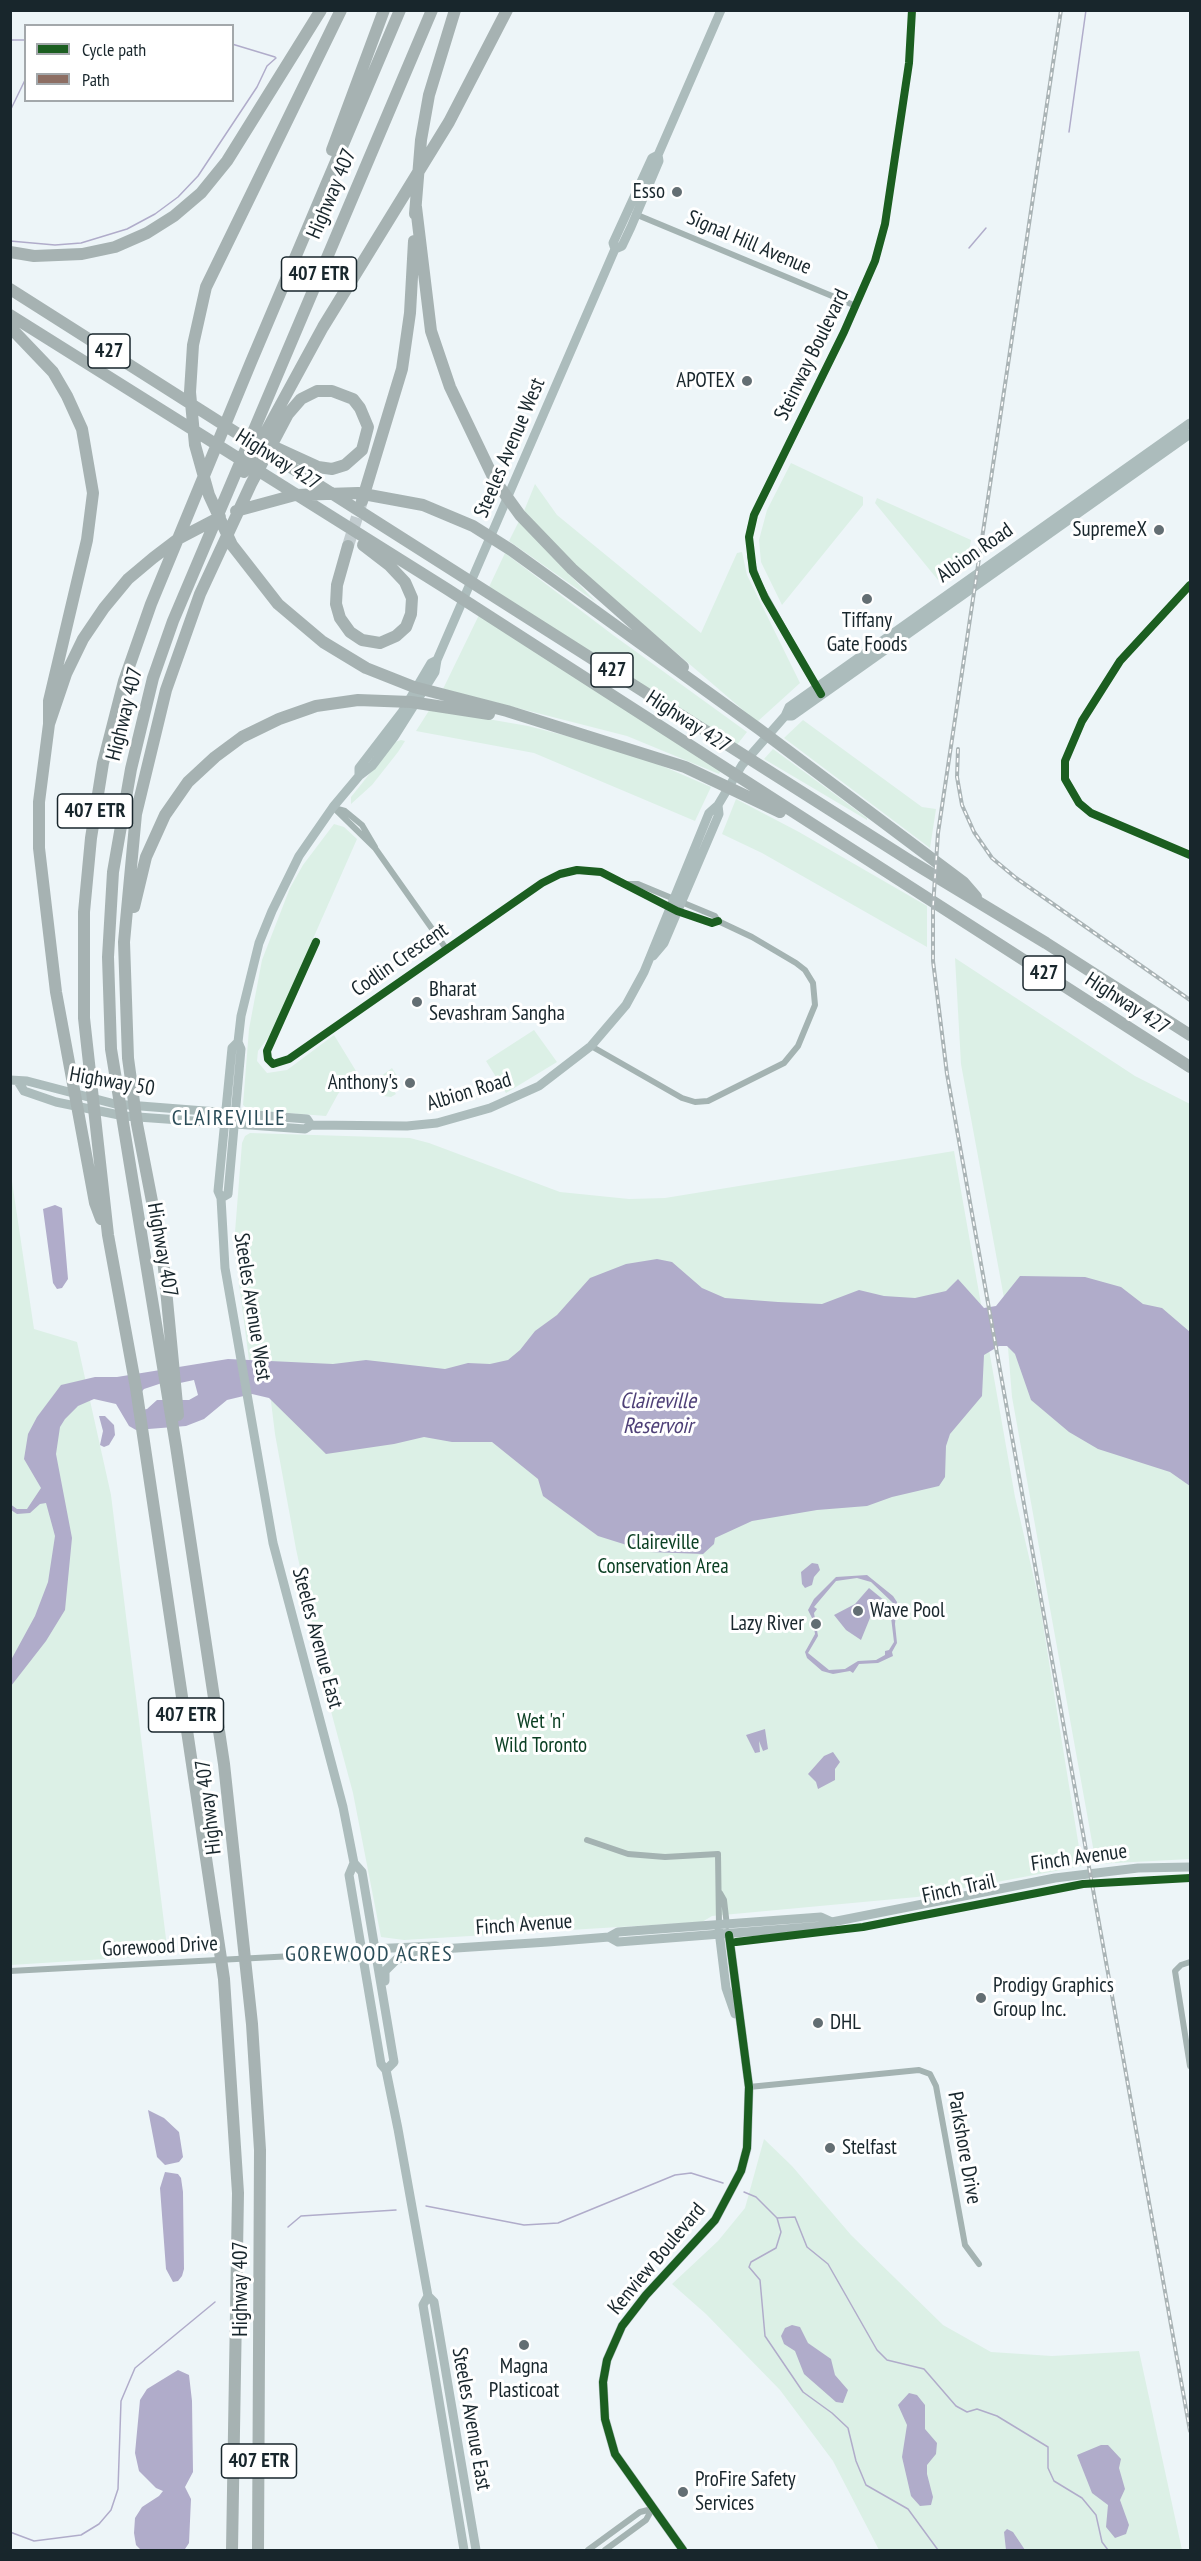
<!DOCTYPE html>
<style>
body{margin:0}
#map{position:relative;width:1201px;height:2561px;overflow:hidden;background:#edf5f8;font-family:"PT Sans Narrow",sans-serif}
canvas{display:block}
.frame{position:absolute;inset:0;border:12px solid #18262c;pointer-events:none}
.legend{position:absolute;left:24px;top:24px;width:210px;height:78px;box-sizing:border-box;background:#fff;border:2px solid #a3a8ab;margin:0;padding:8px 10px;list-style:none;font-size:18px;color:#18262c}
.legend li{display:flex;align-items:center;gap:12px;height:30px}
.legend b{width:30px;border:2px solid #a3a8ab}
</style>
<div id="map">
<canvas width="1201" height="2561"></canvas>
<div class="frame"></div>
<ul class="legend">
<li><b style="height:8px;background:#1b5e20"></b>Cycle path</li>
<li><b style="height:8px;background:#8d6e63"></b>Path</li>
</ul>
</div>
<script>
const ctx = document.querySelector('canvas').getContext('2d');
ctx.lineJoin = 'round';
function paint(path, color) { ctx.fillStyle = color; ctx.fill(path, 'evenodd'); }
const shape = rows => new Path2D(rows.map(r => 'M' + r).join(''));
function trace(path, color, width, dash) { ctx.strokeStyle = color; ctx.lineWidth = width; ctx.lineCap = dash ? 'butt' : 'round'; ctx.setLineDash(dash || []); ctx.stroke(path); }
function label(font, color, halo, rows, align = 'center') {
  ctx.font = font + ' "PT Sans Narrow",sans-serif'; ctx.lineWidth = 6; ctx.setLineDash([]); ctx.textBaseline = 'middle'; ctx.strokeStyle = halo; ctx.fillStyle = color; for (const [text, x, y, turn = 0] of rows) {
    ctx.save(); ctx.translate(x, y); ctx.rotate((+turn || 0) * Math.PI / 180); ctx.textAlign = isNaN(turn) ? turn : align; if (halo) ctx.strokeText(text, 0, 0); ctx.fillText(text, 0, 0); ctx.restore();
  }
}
paint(shape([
 [791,463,863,497,863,505,782,605,761,562,759,540,767,510],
 [535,484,557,515,701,633,737,553,742,552,747,575,800,683,757,722,574,565,524,511],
 [877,498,971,540,968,558,938,580,875,503],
 [519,521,568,573,596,602,509,541],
 [505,553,613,635,747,732,736,746,489,587],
 [479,615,721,770,719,774,627,736,443,689],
 [430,709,528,726,606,746,646,759,711,787,695,821,534,753,416,731],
 [803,720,922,807,936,809,930,848,784,738],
 [401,740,405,741,398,752,372,785,351,804,351,797,395,742],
 [773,749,867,818,867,820,764,759],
 [736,799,799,832,927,906,927,947,762,853,722,834],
 [334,824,344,827,357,839,271,1034,258,1051,257,1061,267,1073,287,1070,334,1035,356,1071,338,1094,326,1116,249,1110,243,1105,249,1029,262,960,290,888,303,865],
 [955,958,1135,1076,1190,1104,1190,1859,1096,1864,1012,1397,1004,1298,961,1064],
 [534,1030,557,1062,506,1093,486,1061],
 [392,1068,399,1079,390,1086,396,1094,391,1097,383,1096,373,1082],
 [250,1133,410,1138,429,1143,560,1192,629,1199,665,1198,954,1151,1015,1497,1039,1600,1082,1866,917,1897,712,1916,702,1922,404,1940,381,1937,353,1793,332,1715,296,1549,275,1434,266,1361,249,1360,234,1245,242,1143,245,1136],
 [10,1168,34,1329,77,1342,111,1495,168,1955,11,1965],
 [764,2139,792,2166,851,2235,943,2325,991,2352,1052,2356,1139,2351,1182,2550,879,2550,833,2461,780,2390,706,2314,672,2284,718,2241,745,2208]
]), '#dcf0e6');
paint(shape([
 [55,1205,62,1208,68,1279,62,1288,57,1289,53,1283,43,1209],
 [657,1259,672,1262,702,1288,725,1298,778,1302,822,1304,859,1290,884,1296,915,1298,946,1291,958,1279,984,1308,996,1306,1020,1276,1085,1277,1121,1287,1143,1304,1162,1308,1190,1332,1190,1486,1170,1472,1098,1449,1069,1432,1031,1400,1015,1354,1007,1346,999,1346,984,1355,982,1396,950,1434,946,1446,945,1477,939,1486,892,1497,867,1506,817,1510,752,1521,715,1538,714,1544,703,1554,649,1552,598,1536,543,1496,538,1479,492,1442,452,1442,424,1437,394,1444,326,1454,269,1398,252,1394,227,1400,204,1419,186,1426,136,1430,129,1426,116,1404,94,1399,78,1406,65,1419,60,1427,56,1454,72,1538,65,1610,46,1641,11,1686,11,1660,35,1616,48,1582,55,1536,46,1503,40,1504,30,1513,17,1514,11,1510,10,1504,17,1509,27,1509,41,1488,24,1459,28,1434,37,1417,61,1385,95,1377,117,1377,228,1359,333,1364,366,1360,445,1369,468,1363,490,1364,508,1360,520,1350,535,1331,557,1315,590,1278,626,1264],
 [194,1380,198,1395,189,1400,157,1400,147,1409,138,1411,139,1395,144,1389,168,1381,180,1383],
 [99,1416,105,1416,114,1425,115,1435,109,1445,104,1447,100,1445,103,1431],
 [812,1563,818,1564,820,1570,814,1577,812,1585,805,1588,802,1584,801,1572],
 [867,1575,893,1596,897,1602,895,1624,897,1643,892,1652,893,1656,878,1663,859,1664,853,1673,850,1671,833,1674,822,1671,807,1658,805,1652,815,1634,813,1620,808,1610,814,1599,836,1577],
 [857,1578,871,1582,893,1603,890,1609,894,1642,889,1650,885,1651,885,1655,876,1660,858,1661,845,1669,829,1670,808,1653,818,1636,814,1613,817,1609,814,1607,836,1581],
 [869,1588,885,1601,870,1618,861,1640,846,1630,834,1615,855,1604],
 [765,1729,768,1749,763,1751,759,1741,760,1752,755,1753,746,1735],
 [833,1752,840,1762,835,1769,835,1780,818,1789,816,1782,808,1774,824,1756],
 [148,2110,164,2118,179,2132,183,2157,179,2162,165,2165,157,2157],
 [165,2172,178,2174,181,2178,183,2192,184,2269,182,2276,178,2281,173,2282,166,2269,160,2188],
 [792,2325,800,2327,808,2343,831,2359,835,2375,848,2390,843,2403,836,2402,804,2374,795,2351,784,2344,781,2336,785,2328],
 [178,2370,189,2375,192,2401,193,2472,185,2487,191,2499,189,2543,185,2549,175,2550,141,2550,136,2545,134,2533,135,2518,142,2507,159,2496,163,2491,156,2488,139,2471,135,2453,140,2400,147,2389],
 [909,2393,917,2395,925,2405,925,2429,937,2443,936,2454,927,2465,927,2474,933,2497,931,2505,920,2506,911,2496,902,2457,907,2425,898,2405],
 [1101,2445,1108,2445,1121,2459,1119,2468,1125,2489,1120,2500,1129,2525,1126,2534,1115,2538,1106,2527,1108,2505,1092,2493,1077,2455],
 [1007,2529,1013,2532,1025,2550,1006,2550,1004,2532]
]), '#b0acca');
trace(shape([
 [10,40,26,40],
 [232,44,275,57],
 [10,111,26,78],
 [1069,132,1086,10],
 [10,241,55,245,81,243,127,229,155,214,178,197,198,176,257,87,267,66,276,58],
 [969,248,986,228],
 [744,2192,756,2197,777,2218,781,2232,776,2248,751,2262,749,2267,760,2280,765,2336,803,2392,832,2413,848,2428,856,2461,866,2485,908,2509,938,2550],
 [426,2206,524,2225,558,2223,675,2175,691,2173,723,2183],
 [777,2218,795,2217,807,2247,828,2264,877,2350,887,2360,924,2369,956,2406,967,2412,977,2409,997,2416,1048,2447,1048,2468,1054,2481,1082,2498,1096,2515,1102,2542,1108,2550],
 [288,2227,301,2216,396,2210],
 [10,2532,34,2541,81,2535,99,2524,111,2510,118,2489,121,2401,135,2368,215,2302]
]), '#b0acca', 1.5);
trace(shape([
 [348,546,362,501]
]), '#c2cccf', 12, [12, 6]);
trace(shape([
 [635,214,856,306],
 [1190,585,1120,661,1082,721,1065,761,1065,779,1079,803,1091,813,1190,855],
 [818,690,759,584,750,557,750,529,754,515,844,332,875,261,885,224,909,63,912,10],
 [333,807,375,848,447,950],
 [334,808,345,811,362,825,375,847],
 [316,942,267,1051,268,1059,273,1064,289,1059,542,883,560,874,577,870,601,872,677,911,712,923,718,921],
 [591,1046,682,1098,695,1102,708,1101,784,1063,798,1046,815,1005,813,983,805,970,796,963,752,937,718,921,715,916,638,884,628,884],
 [587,1840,628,1854,665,1857,718,1854,719,1925],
 [720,1893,724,1900,727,1926],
 [312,1955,320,1960,363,1958],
 [1190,1962,1181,1965,1175,1971,1190,2066],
 [10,1971,312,1955,320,1951,361,1949],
 [749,2087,919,2070,930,2074,936,2086,965,2245,979,2264],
 [588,2550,640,2512,652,2509],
 [605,2550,646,2520,652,2509]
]), '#a4b3b2', 6);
trace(shape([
 [615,249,622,246,631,227,659,161,658,155],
 [785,716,792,716,1190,434],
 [359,776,359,768,402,712,431,663,437,660],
 [653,956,664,943,719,814,718,805],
 [238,1042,232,1048,218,1191,221,1198,225,1268,273,1543,343,1807,354,1863,362,1872,394,2062,386,2070],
 [10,1080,27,1081,115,1104,307,1119,311,1125],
 [19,1083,24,1091,56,1102,124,1116,305,1129,311,1125,407,1126,437,1123,490,1108,539,1086,591,1046,626,1005,644,972,709,813,718,805,742,765,785,716,789,707,1190,423],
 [221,1198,228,1194,241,1049,238,1042,241,1016,259,943,272,911,299,856,333,807,359,776,372,766,394,737,435,672,437,660,615,249,613,243,652,158,658,155,721,10],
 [354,1863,349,1875,381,2064,386,2070,398,2129,428,2296,434,2302,476,2550],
 [719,1931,726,1988,735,2014],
 [609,1937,618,1942,823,1926,832,1922,1055,1878,1138,1868,1190,1867],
 [370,1949,436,1946,441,1949,548,1942,609,1937,618,1932,821,1917,832,1922],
 [385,1981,385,1971,397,1959,436,1953],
 [428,2296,423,2305,464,2550],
 [683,2550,615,2454,605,2419,603,2382,607,2360,622,2326,646,2295,715,2220,741,2171,747,2148,749,2087,729,1935]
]), '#acbcbc', 9);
trace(shape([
 [341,10,206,287,193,345,190,392,195,445,209,495,232,545,278,604,323,642,366,668,414,687,507,711,685,767,780,812],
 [332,150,384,10],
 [416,207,431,331,450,387,494,479,520,515,572,569,683,667],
 [415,214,421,140,429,95,455,10],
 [10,252,34,256,82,254,115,247,147,233,174,216,201,193,227,161,321,10],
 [10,289,912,862,1046,943,1190,1035],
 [10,315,447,589,1190,1067],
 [10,327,53,372,67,396,82,429,93,493,87,540,49,701,49,724,39,802,39,848,56,992,95,1203,101,1219],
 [244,472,323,327,449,122,507,10],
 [362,501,402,369,410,313,414,241],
 [236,511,295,495,358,493,423,505,473,526,511,550,759,729,963,882,976,897],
 [348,546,337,585,336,604,340,618,350,632,362,640,380,643,396,636,406,627,411,614,412,598,405,582,389,565,363,545],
 [49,724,66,674,83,639,104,608,128,579,153,558,178,539,220,517],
 [134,907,146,857,165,815,188,782,215,757,242,737,279,719,316,706,358,700,411,702,489,714],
 [178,1415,163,1258,137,1124,128,1058,124,942,136,814,166,690,200,594,251,484,288,414,301,399,317,391,332,391,353,399,360,408,368,427,362,450,345,465,332,469,318,467,272,446,264,448],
 [232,2550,238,2193,224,1979,136,1388,108,1235,84,1018,84,912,91,838,103,763,124,681,151,604,251,362,400,10],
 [258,2550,260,2150,252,2024,224,1764,176,1446,111,1049,108,957,113,872,131,769,153,678,173,621,432,10]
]), '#a6b2b2', 12);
const rail = shape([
 [1061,10,938,833,933,907,933,961,947,1074,1190,2431],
 [958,749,957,777,962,805,974,832,992,858,1016,878,1190,1000]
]);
trace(rail, '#aab4b6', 4);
trace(rail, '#fff', 1.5, [4.5]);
trace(shape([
 [10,1773,11,1773]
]), '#8d6e63', 6, [12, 6]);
trace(shape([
 [1190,585,1120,661,1082,721,1065,761,1065,779,1079,803,1091,813,1190,855],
 [821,694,765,598,753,571,749,537,754,515,844,332,875,261,885,224,909,63,912,10],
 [316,942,267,1051,268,1059,273,1064,289,1059,542,883,560,874,577,870,601,872,677,911,712,923,718,921],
 [736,1942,863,1927,1083,1884,1190,1878],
 [683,2550,615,2454,605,2419,603,2382,607,2360,622,2326,646,2295,715,2220,741,2171,747,2148,749,2087,729,1935]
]), '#1b5e20', 8);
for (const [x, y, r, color] of [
 [677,192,6,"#636e73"],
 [747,381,6,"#636e73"],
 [1159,530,6,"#636e73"],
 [867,599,6,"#636e73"],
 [417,1002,6,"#636e73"],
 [410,1083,6,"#636e73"],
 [858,1611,6,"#636e73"],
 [816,1624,6,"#636e73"],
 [981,1998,6,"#636e73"],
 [818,2023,6,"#636e73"],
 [830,2148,6,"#636e73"],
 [524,2345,6,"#636e73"],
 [683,2492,6,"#636e73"]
]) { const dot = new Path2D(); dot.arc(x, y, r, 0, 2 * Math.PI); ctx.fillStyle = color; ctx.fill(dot); trace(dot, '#fff', 2); }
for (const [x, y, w] of [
 [319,274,75],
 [109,351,42],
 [612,670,42],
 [95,811,75],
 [1044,973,42],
 [186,1715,75],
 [259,2461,75]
]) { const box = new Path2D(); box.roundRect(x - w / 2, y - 17, w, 34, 4.5); ctx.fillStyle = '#fff'; ctx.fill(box); trace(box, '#18262c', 1.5); }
label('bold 20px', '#18262c', null, [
 ["407 ETR",319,274],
 ["427",109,351],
 ["427",612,670],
 ["407 ETR",95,811],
 ["427",1044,973],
 ["407 ETR",186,1715],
 ["407 ETR",259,2461]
]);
label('21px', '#18262c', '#fff', [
 ["Esso",665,192,"right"],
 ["APOTEX",735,381,"right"],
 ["SupremeX",1147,530,"right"],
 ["Tiffany",867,621,"center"],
 ["Gate Foods",867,645,"center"],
 ["Bharat",429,990],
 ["Sevashram Sangha",429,1014],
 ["Anthony's",398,1083,"right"],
 ["Wave Pool",870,1611],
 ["Lazy River",804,1624,"right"],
 ["Prodigy Graphics",993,1986],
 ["Group Inc.",993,2010],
 ["DHL",830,2023],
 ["Stelfast",842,2148],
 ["Magna",524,2367,"center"],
 ["Plasticoat",524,2391,"center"],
 ["ProFire Safety",695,2480],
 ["Services",695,2504]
], 'left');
label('21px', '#18262c', '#fff', [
 ["Highway 407",332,194,-67],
 ["Signal Hill Avenue",749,243,23],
 ["Steinway Boulevard",812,355,-64],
 ["Steeles Avenue West",510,448,-67],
 ["Highway 427",278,460,32],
 ["Albion Road",975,553,-35],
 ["Highway 407",125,714,-76],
 ["Highway 427",688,722,33],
 ["Codlin Crescent",400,960,-35],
 ["Highway 427",1127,1004,33],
 ["Highway 50",112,1082,10],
 ["Albion Road",469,1092,-17],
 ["Highway 407",162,1250,80],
 ["Steeles Avenue West",252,1307,81],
 ["Steeles Avenue East",317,1638,75],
 ["Highway 407",209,1807,-97],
 ["Finch Avenue",1079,1858,-8],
 ["Finch Trail",959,1889,-12],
 ["Finch Avenue",524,1925,-4],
 ["Gorewood Drive",160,1947,-3],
 ["Parkshore Drive",964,2148,80],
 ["Kenview Boulevard",657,2259,-50],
 ["Highway 407",241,2289,-90],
 ["Steeles Avenue East",471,2419,80]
]);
label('21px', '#0c4024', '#fff', [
 ["Claireville",663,1543],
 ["Conservation Area",663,1567],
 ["Wet 'n'",541,1722],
 ["Wild Toronto",541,1746]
]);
ctx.letterSpacing = '1.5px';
label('22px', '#2b4d59', '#fff', [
 ["CLAIREVILLE",229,1119],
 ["GOREWOOD ACRES",369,1955]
]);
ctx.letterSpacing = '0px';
label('italic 22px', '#4e4077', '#fff', [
 ["Claireville",658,1402],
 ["Reservoir",658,1427]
]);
</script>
